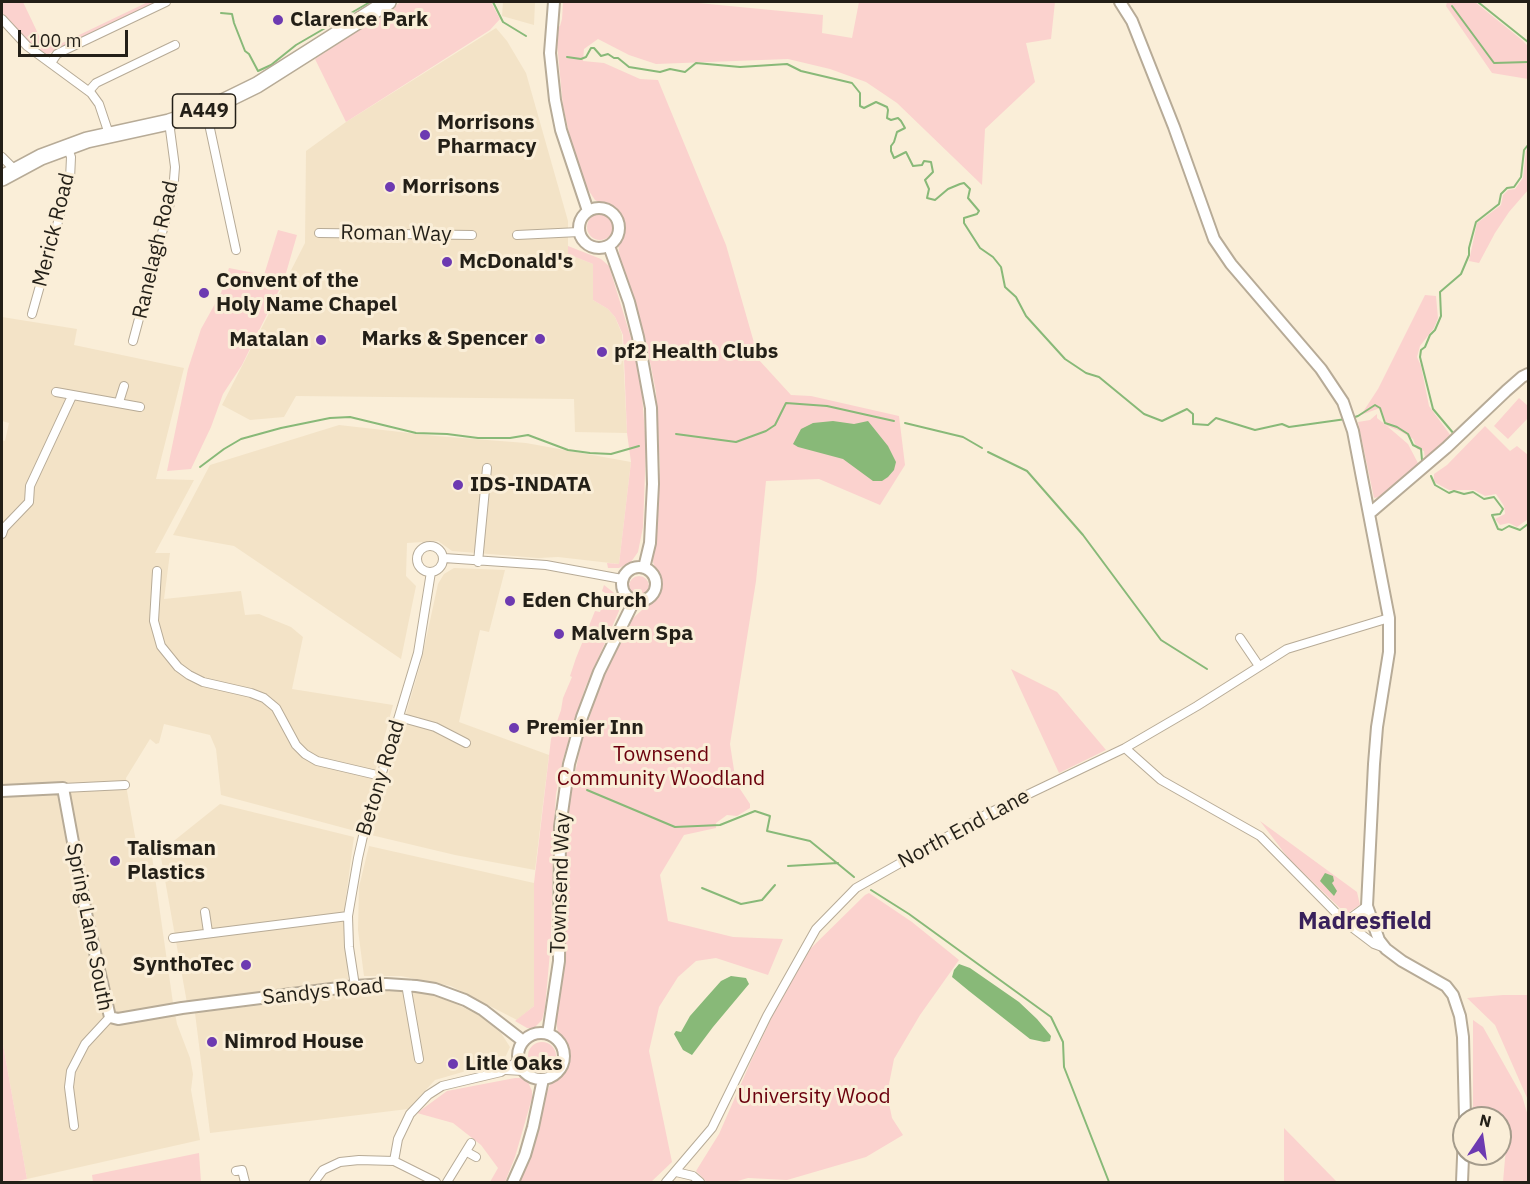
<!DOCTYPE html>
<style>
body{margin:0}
#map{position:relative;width:1530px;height:1184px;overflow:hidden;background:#faeed8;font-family:"IBM Plex Sans",sans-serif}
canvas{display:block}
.frame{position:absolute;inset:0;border:3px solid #231f17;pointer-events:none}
.north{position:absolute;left:1452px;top:1106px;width:60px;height:60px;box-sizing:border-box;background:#faeed8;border:2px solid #a49b8b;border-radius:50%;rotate:13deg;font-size:16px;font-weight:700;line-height:24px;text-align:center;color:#231f17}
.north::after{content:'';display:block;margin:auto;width:21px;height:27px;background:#6d3ab1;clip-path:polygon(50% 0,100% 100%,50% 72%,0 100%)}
.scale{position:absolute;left:18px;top:30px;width:110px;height:27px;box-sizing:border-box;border:3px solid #231f17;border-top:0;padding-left:8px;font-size:18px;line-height:21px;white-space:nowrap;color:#231f17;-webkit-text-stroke:4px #faeed8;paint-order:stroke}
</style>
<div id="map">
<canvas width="1530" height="1184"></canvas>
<div class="frame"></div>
<div class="north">N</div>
<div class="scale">100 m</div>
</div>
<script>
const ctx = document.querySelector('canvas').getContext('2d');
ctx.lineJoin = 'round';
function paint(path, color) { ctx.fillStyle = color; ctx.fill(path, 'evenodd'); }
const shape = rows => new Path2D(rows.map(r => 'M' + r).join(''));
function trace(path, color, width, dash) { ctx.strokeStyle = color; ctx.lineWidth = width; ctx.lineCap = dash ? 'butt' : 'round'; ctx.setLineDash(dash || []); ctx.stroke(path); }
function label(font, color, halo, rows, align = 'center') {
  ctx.font = font + ' "IBM Plex Sans",sans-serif'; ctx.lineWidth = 6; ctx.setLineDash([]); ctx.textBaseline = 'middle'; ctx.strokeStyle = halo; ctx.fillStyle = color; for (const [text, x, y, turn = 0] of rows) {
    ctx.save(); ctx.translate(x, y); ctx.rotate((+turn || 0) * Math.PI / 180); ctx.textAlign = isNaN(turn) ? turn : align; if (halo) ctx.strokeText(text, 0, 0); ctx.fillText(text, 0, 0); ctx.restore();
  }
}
paint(shape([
 [503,2,535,2,534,25,502,16],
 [496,28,507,41,526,73,568,221,568,254,593,264,593,300,608,309,615,317,622,334,627,433,575,432,574,399,296,396,284,417,250,420,222,405,305,243,306,151,346,122],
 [2,317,77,329,74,345,184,368,156,479,194,480,155,553,170,553,164,599,241,591,245,615,259,614,291,627,303,637,292,689,393,705,359,832,221,795,216,749,210,735,164,724,159,743,156,744,150,739,126,778,127,791,138,853,152,856,173,1003,177,1024,190,1058,193,1074,191,1090,200,1140,27,1179,2,1039,2,440,5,441,9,423,2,421],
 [339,425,436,436,526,443,631,462,619,564,558,557,538,558,452,551,438,541,407,543,406,576,416,586,401,659,234,546,173,535,210,465],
 [454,568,505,570,489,632,480,630,459,722,549,755,535,870,455,855,371,835,421,662,438,584,444,574],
 [220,804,354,837,345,904,348,980,187,1003,160,852],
 [369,846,534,883,534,1006,517,1020,451,986,401,976,364,976,358,930,359,887],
 [413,989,452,1002,479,1015,501,1033,510,1047,504,1060,435,1080,408,1109,210,1133,195,1013,369,992]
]), '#f3e3c7');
paint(shape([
 [2,2,23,2,43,44,54,47,148,2,160,2,48,54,43,53,30,43,9,22,2,12],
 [401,2,491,2,500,19,490,30,346,122,315,59],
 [563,2,688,2,823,15,822,33,852,38,859,2,1055,2,1051,39,1026,43,1035,82,985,129,982,185,897,103,866,82,830,69,788,59,656,64,629,55,598,39,584,49,583,61,604,63,640,79,658,80,726,245,759,360,791,395,811,396,899,416,905,465,880,505,819,479,766,481,756,581,730,744,736,783,750,804,750,808,737,816,727,815,716,823,716,828,684,835,660,875,668,921,733,937,783,939,768,975,716,958,696,961,678,977,659,1007,649,1051,672,1162,651,1182,519,1182,536,1135,544,1100,551,1082,566,1066,567,1050,558,1034,556,1018,563,963,567,813,582,739,600,686,622,636,631,620,654,599,659,585,652,558,660,467,656,392,646,342,620,259,618,244,623,227,621,219,615,211,595,200,587,188,571,141,563,107,557,43,557,28,560,26,562,19],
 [1447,2,1475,2,1522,40,1528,46,1528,79,1492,73,1446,6],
 [1528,148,1528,190,1509,212,1495,233,1479,263,1469,261,1477,223,1501,205,1503,195,1508,190,1515,189,1523,178,1526,151],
 '587 227a13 13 0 1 1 26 0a13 13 0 1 1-26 0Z',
 [278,230,297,235,284,280,242,365,223,394,211,427,191,469,167,471,188,369,201,329,221,293,229,268,264,275],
 [568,246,601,259,609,266,635,351,642,394,646,447,643,527,638,552,631,562,619,568,608,568,607,563,619,564,631,462,627,433,623,335,615,317,608,309,593,300,593,264,568,254],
 [1425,295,1436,296,1438,318,1434,328,1420,346,1417,357,1421,366,1429,406,1451,436,1425,460,1424,451,1417,449,1413,439,1400,431,1387,426,1408,444,1420,467,1385,496,1374,498,1358,422,1370,420,1377,414,1377,418,1387,426,1380,408,1361,415,1378,389],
 [1519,398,1528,406,1528,418,1508,439,1494,426],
 [1485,426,1510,451,1517,446,1528,455,1528,519,1517,527,1509,523,1500,525,1495,519,1505,514,1504,506,1496,494,1485,496,1474,490,1449,490,1434,482,1434,474,1447,465],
 '629 586a10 10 0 1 1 20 0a10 10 0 1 1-20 0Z',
 [604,585,618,596,619,611,585,688,563,759,556,794,553,843,551,941,545,1008,542,1020,534,1028,527,1028,515,1021,534,1006,534,883,551,739,561,710,563,698,572,677,570,676,576,658,595,611,600,612,607,594,602,591],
 [1011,669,1057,692,1106,750,1059,773],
 [1260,821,1357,892,1360,905,1346,914,1289,859],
 [869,893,912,922,959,960,920,1015,894,1059,887,1094,892,1118,903,1135,866,1157,787,1180,748,1178,734,1182,707,1182,696,1171,719,1134,751,1061,789,981,805,954,865,895],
 [1365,915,1369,922,1369,929,1365,932,1356,928,1352,922],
 [1503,995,1528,995,1528,1100,1495,1025,1467,998],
 [1473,1020,1483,1027,1522,1096,1528,1116,1528,1182,1503,1182,1508,1124,1500,1123,1500,1118,1473,1118],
 [2,1039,27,1179,13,1182,2,1182],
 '528 1056a14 14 0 1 1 28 0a14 14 0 1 1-28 0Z',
 [515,1078,523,1078,528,1082,532,1091,532,1098,515,1157,505,1182,490,1182,498,1168,481,1145,453,1123,417,1113,447,1091],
 [1284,1128,1337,1182,1284,1182],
 [199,1153,201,1182,93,1182,92,1175]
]), '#fbd2ce');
paint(shape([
 [833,421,854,424,868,421,888,446,896,462,894,470,888,477,882,481,873,481,843,459,798,447,793,444,801,429,813,423],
 [1325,873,1333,876,1334,881,1332,883,1337,891,1334,896,1320,881],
 [959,964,970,968,1019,1002,1037,1019,1051,1036,1050,1041,1044,1042,1030,1039,969,991,952,977,954,970],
 [731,976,746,978,749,984,713,1027,692,1055,683,1050,674,1034,676,1031,681,1032,690,1016,705,999,721,981]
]), '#88b978');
trace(shape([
 [493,2,503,22,526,36],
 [1478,2,1528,42],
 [1452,6,1494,63,1528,62],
 [221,13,232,14,234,23,245,51,249,54,258,71,271,65,296,45,370,2],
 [567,57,581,59,586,57,591,48,594,48,601,56,608,54,614,58,618,58,629,67,660,72,670,69,685,72,696,63,740,67,787,64,801,71,852,83,860,93,860,106,864,108,876,102,887,107,888,110,887,118,891,120,898,118,901,121,905,128,897,132,894,142,891,146,891,151,894,158,906,152,913,166,922,165,924,161,931,162,933,172,925,180,929,189,927,198,935,200,948,189,960,184,964,183,970,189,968,198,979,211,977,214,964,218,964,223,980,248,993,257,1001,267,1005,287,1016,297,1026,316,1065,359,1086,373,1099,377,1144,414,1162,421,1187,409,1193,414,1193,424,1208,425,1216,418,1255,430,1282,424,1289,427,1346,419],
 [1352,418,1358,416,1375,405,1380,408,1385,423,1397,427,1408,434,1413,445,1421,449,1422,460],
 [905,423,963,437,982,448],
 [676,434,736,442,766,431,775,425,786,403,827,406,894,421],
 [1454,434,1433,409,1420,357,1421,350,1425,347,1430,335,1435,330,1441,316,1440,292,1461,274,1469,255,1469,248,1476,222,1499,204,1501,194,1507,188,1514,187,1521,177,1524,150,1528,145],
 [988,452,1027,471,1083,535,1161,640,1207,669],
 [200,467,224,449,241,439,281,428,330,418,350,417,416,433,447,434,478,438,510,438,528,435,568,450,590,453,611,454,639,446],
 [1431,476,1435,485,1449,493,1454,491,1464,494,1473,492,1484,499,1494,497,1503,509,1500,514,1492,515,1498,529,1502,530,1509,526,1520,530,1528,524],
 [587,790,675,827,720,825,755,811,770,816,767,831,810,841,854,877],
 [788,866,838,863],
 [702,888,741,904,762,900,775,885],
 [871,890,909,914,1051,1017,1063,1042,1064,1067,1109,1182]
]), '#88b978', 2);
const street = shape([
 [2,19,27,46,91,93,99,104,109,134],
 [51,63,57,54,65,50,166,2],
 [89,91,96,83,175,45],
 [206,110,236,250],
 [2,157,15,170],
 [319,233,472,235],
 [517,235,579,232],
 [32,314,70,179,71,157,67,146],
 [133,341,173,192,175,167,169,122],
 [56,392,140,407],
 [119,402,124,386],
 [2,534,4,528,29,502,30,486,72,396],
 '417 559a13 13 0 1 1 26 0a13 13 0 1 1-26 0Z',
 [444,558,546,565,622,579],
 [478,562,487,468],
 [157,571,154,621,161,646,178,667,189,675,203,682,251,693,264,698,276,708,296,745,305,754,317,761,381,776],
 [1240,638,1259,666],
 [399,717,435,727,466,743],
 [1125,748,1161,780,1260,836,1345,922,1374,944,1385,948],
 [63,788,125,785],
 [205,912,208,932],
 [1345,922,1367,906],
 [173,938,348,916],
 [411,985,407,990,419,1059],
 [355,986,349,947,348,916,358,858,363,836,418,653,431,572],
 [506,1070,523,1071],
 [74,1126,69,1087,71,1071,85,1044,110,1017],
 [467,1152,476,1157],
 [394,1161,398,1139,410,1114,428,1095,442,1086,501,1072,518,1061],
 [236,1171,242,1170,245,1182],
 [676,1172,693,1176,700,1182],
 [314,1182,323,1170,340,1162,359,1160,394,1161,436,1182],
 [447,1182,471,1143],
 [666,1182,712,1128,767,1016,816,929,856,888,989,813,1125,748,1197,706,1287,649,1389,618]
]);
const secondary = shape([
 [554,2,550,53,555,100,561,130,588,211],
 [1120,2,1132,21,1174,127,1214,239,1231,264,1321,369,1343,402,1353,431,1389,618,1389,652,1377,727,1374,764,1367,906,1379,940,1386,949,1402,961,1446,986,1453,995,1460,1016,1463,1037,1465,1118],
 '579 228a20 20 0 1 1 40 0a20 20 0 1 1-40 0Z',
 [609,246,629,302,638,337,651,408,653,484,650,543,644,568],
 [1370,513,1446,448,1506,391,1522,377,1528,374],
 '622 584a17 17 0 1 1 34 0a17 17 0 1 1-34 0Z',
 [2,791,63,788,87,918,110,1017,118,1019,182,1008,355,986,386,984,416,986,435,989,465,1000,483,1010,523,1041],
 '518 1056a23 23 0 1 1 46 0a23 23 0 1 1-46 0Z',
 [548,1034,559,961,560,827,569,764,582,717,599,672,634,601],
 [513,1182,525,1155,533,1127,543,1079],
 [1462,1182,1464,1133]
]);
const highway = shape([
 [2,178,41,157,87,140,169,122,206,110,257,85,388,2]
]);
trace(street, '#b7ab97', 10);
trace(secondary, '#b7ab97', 14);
trace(highway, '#b7ab97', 18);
trace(street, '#fff', 8);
trace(secondary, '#fff', 10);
trace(highway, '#fff', 15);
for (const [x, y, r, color] of [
 [278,20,6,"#6d3ab1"],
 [425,135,6,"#6d3ab1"],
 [390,187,6,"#6d3ab1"],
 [447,262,6,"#6d3ab1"],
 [204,293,6,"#6d3ab1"],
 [540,339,6,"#6d3ab1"],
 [321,340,6,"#6d3ab1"],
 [602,352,6,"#6d3ab1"],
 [458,485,6,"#6d3ab1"],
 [510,601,6,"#6d3ab1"],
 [559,634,6,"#6d3ab1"],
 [514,728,6,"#6d3ab1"],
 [115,861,6,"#6d3ab1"],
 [246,965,6,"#6d3ab1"],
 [212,1042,6,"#6d3ab1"],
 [453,1064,6,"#6d3ab1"]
]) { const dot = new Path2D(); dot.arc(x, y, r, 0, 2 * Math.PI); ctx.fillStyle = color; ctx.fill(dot); trace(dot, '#faeed8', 2); }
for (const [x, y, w] of [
 [204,111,63]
]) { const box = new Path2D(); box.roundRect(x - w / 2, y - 17, w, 34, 4.5); ctx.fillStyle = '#faeed8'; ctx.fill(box); trace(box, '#231f17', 1.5); }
label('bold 20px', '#231f17', null, [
 ["A449",204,111]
]);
label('bold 21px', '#231f17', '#faeed8', [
 ["Clarence Park",290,20],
 ["Morrisons",437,123],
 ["Pharmacy",437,147],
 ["Morrisons",402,187],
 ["McDonald's",459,262],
 ["Convent of the",216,281],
 ["Holy Name Chapel",216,305],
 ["Marks & Spencer",528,339,"right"],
 ["Matalan",309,340,"right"],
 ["pf2 Health Clubs",614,352],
 ["IDS-INDATA",470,485],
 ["Eden Church",522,601],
 ["Malvern Spa",571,634],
 ["Premier Inn",526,728],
 ["Talisman",127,849],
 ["Plastics",127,873],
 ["SynthoTec",234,965,"right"],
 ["Nimrod House",224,1042],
 ["Litle Oaks",465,1064]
], 'left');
label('21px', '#231f17', '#faeed8', [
 ["Merick Road",54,230,-76],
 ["Roman Way",396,234,1],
 ["Ranelagh Road",156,250,-77],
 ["Betony Road",381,778,-73],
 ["North End Lane",964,829,-28],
 ["Townsend Way",561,883,-88],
 ["Spring Lane South",89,927,79],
 ["Sandys Road",323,992,-6]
]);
label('21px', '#6b000d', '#faeed8', [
 ["Townsend",661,755],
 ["Community Woodland",661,779],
 ["University Wood",814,1097]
]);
label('bold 24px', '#39215b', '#faeed8', [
 ["Madresfield",1365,922]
]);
</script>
